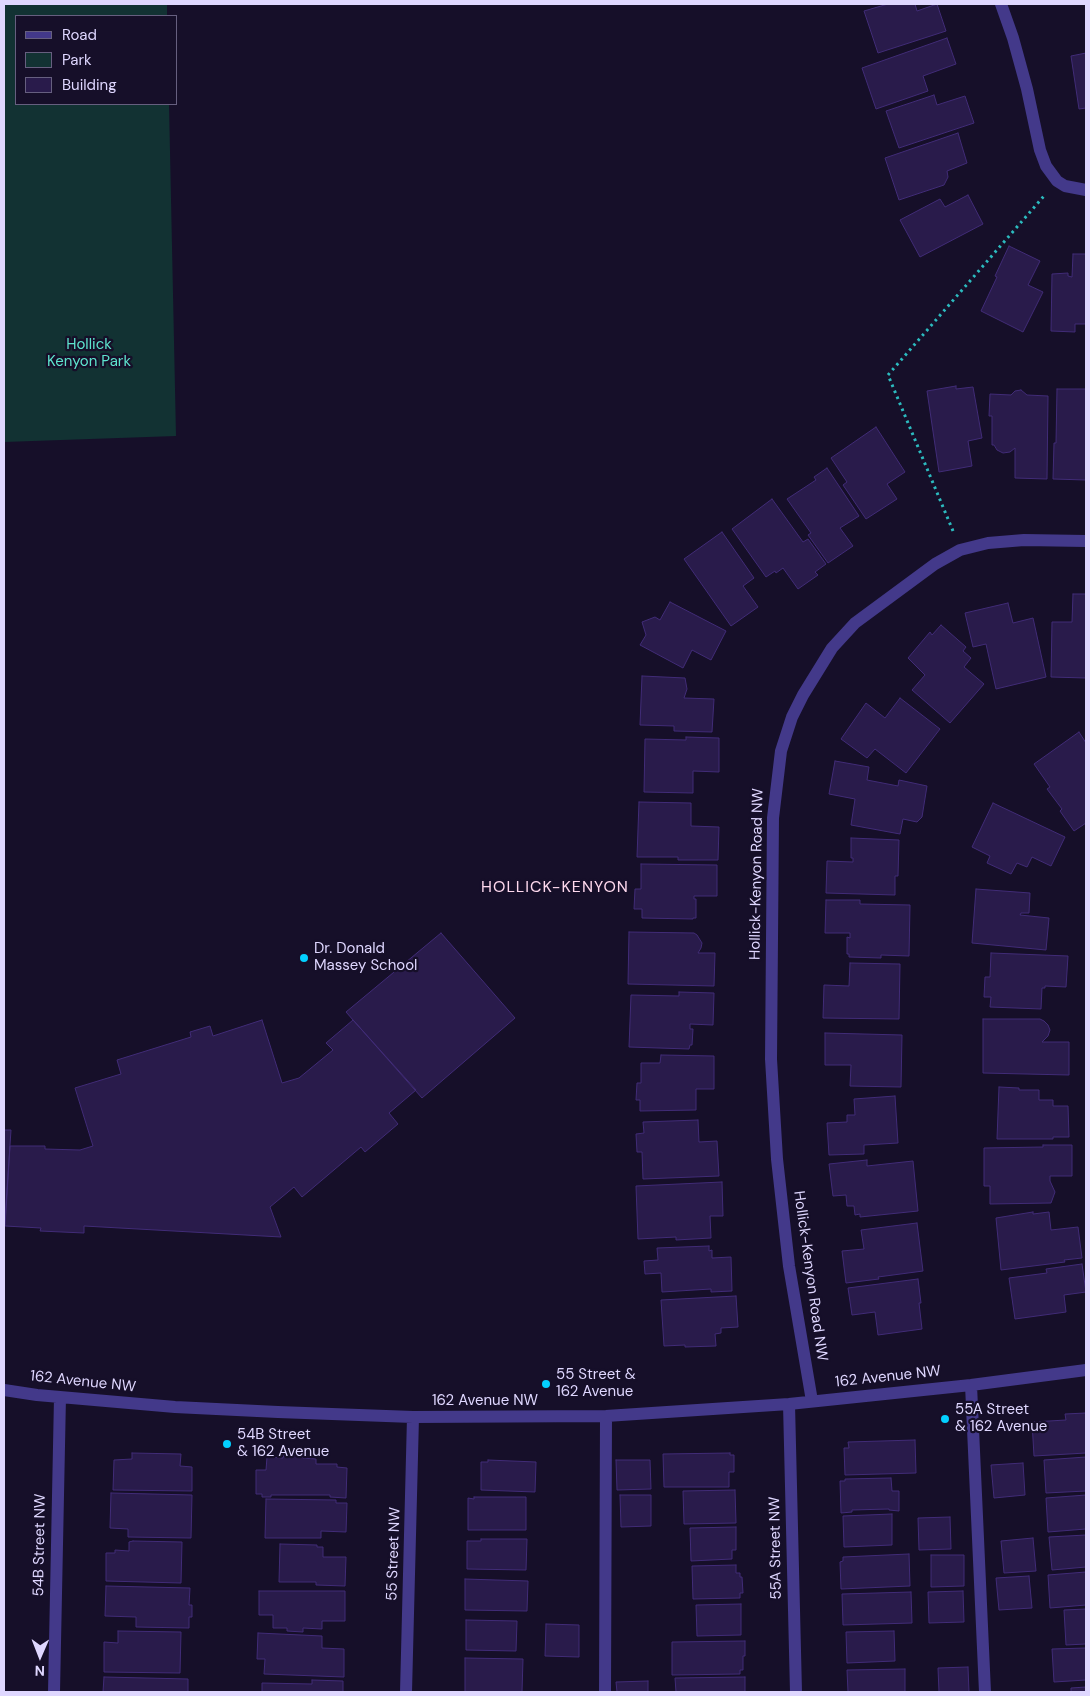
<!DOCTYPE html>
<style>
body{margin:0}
#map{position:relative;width:1090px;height:1696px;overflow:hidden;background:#160f29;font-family:"DM Sans",sans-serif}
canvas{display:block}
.frame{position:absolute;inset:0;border:5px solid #dfd7ff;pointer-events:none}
.legend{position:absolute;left:15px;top:15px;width:162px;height:90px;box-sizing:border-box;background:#160f29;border:1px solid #665f7f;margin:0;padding:6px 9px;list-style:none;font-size:15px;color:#dfd7ff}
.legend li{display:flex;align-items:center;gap:10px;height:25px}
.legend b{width:25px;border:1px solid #665f7f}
.north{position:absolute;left:15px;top:1631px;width:50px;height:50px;-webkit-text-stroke:4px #160f29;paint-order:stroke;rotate:181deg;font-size:14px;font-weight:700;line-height:20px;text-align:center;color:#dfd7ff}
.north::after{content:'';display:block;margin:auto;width:18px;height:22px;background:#dfd7ff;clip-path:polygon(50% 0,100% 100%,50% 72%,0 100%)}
</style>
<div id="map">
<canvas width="1090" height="1696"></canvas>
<div class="frame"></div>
<ul class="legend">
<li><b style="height:6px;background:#43398a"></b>Road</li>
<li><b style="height:14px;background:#123233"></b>Park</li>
<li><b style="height:14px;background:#291b4b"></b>Building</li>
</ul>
<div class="north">N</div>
</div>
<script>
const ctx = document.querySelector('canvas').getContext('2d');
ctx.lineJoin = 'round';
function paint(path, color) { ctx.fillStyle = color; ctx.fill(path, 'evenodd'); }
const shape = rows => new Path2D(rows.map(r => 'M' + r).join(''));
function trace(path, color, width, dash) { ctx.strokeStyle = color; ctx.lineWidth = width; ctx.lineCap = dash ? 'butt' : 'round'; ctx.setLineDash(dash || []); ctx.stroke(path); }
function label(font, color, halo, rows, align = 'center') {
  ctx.font = font + ' "DM Sans",sans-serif'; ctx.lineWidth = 4.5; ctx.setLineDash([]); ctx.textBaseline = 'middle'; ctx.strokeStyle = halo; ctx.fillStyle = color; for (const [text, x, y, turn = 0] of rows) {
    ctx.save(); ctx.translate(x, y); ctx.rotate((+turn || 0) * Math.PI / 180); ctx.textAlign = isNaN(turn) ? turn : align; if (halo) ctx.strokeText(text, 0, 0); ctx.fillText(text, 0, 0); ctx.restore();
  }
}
paint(shape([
 [4,4,167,4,167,16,16,16,16,104,169,104,176,436,4,442]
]), '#123233');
const building = shape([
 [888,4,915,4,917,11,937,4,946,31,878,53,864,11,888,4],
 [947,38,956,64,923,76,928,91,876,109,862,68,947,38],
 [1086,53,1086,108,1079,109,1071,56,1086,53],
 [934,95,937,105,965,96,974,123,899,148,886,111,934,95],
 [958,133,967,163,947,171,948,177,944,185,899,200,885,158,958,133],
 [968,195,983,224,920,257,900,220,940,199,945,207,968,195],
 [1009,246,1040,261,1028,285,1043,292,1023,332,981,311,997,277,995,276,1009,246],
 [1073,254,1086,254,1086,324,1075,324,1075,332,1051,331,1052,274,1068,273,1068,276,1072,277,1073,254],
 [956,386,956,389,973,387,982,438,968,441,972,466,939,472,927,391,956,386],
 [1057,389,1086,389,1086,480,1053,479,1054,443,1056,443,1057,389],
 [1021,390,1027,395,1048,396,1047,479,1015,478,1015,448,1010,452,1003,453,997,450,994,445,992,445,992,416,989,416,990,394,1011,395,1015,391,1021,390],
 [876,427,905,472,887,484,897,499,866,519,843,485,847,482,831,458,876,427],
 [827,468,859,516,840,528,853,546,828,563,808,535,811,533,787,499,816,480,814,477,827,468],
 [772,499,803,542,808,539,826,564,815,572,818,575,798,589,783,568,776,573,775,571,766,577,732,529,772,499],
 [722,532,754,578,743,586,758,607,731,626,684,559,722,532],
 [1073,594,1086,594,1086,678,1051,677,1052,622,1072,622,1073,594],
 [670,602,726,631,711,660,692,650,683,668,640,645,646,635,642,622,655,617,660,620,670,602],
 [1008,603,1013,623,1033,618,1046,677,996,689,986,644,973,647,965,613,1008,603],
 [941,625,966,647,963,651,971,658,964,667,984,684,950,723,912,690,925,675,908,658,930,632,932,635,941,625],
 [642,676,685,678,687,689,684,698,714,699,712,732,674,731,674,726,640,725,642,676],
 [900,698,940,729,906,773,875,749,867,758,841,739,866,703,885,718,900,698],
 [1079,732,1086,743,1086,823,1074,831,1060,811,1062,809,1047,789,1050,787,1034,764,1079,732],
 [686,737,719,738,719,772,693,771,693,793,644,792,645,739,686,740,686,737],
 [835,761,869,767,867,780,898,786,899,780,927,786,922,817,917,822,903,819,900,834,851,825,855,799,829,794,835,761],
 [639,802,691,803,691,826,719,827,718,860,678,860,678,857,637,857,639,802],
 [993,803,1065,837,1051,866,1032,857,1027,867,1017,863,1011,874,987,863,990,856,972,847,993,803],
 [851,838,899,840,898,876,895,876,895,895,826,893,827,861,853,862,853,858,851,858,851,838],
 [641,864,717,865,717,896,694,896,694,899,696,899,696,918,693,918,693,919,642,918,642,909,634,909,635,889,641,889,641,864],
 [976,889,1030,893,1029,913,1021,913,1020,915,1049,918,1046,950,972,943,976,889],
 [826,900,860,900,860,904,910,905,909,956,881,955,881,958,849,957,849,954,847,954,847,937,850,938,850,933,825,933,826,900],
 [629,932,694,933,697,935,702,943,701,948,698,953,715,953,714,986,628,984,629,932],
 [441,933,515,1018,422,1098,346,1012,441,933],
 [991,953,1068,956,1066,987,1045,986,1045,988,1042,988,1041,1009,990,1007,991,997,984,997,985,977,990,977,991,953],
 [850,963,900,964,899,1019,823,1018,824,985,849,986,850,963],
 [679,992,714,993,713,1025,690,1024,690,1029,693,1029,692,1045,690,1045,689,1049,629,1047,631,995,679,996,679,992],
 [983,1019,1040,1019,1044,1021,1048,1025,1050,1030,1048,1036,1042,1042,1069,1042,1069,1075,983,1073,983,1019],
 [262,1020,282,1083,299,1078,333,1050,326,1043,353,1020,416,1090,389,1113,398,1124,365,1152,361,1147,302,1197,294,1187,270,1207,281,1237,84,1226,84,1233,40,1231,41,1228,5,1226,10,1146,45,1146,45,1149,80,1150,93,1146,75,1088,121,1074,117,1060,191,1037,190,1032,210,1026,213,1036,262,1020],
 [825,1033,902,1035,901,1087,850,1086,851,1065,825,1065,825,1033],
 [661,1055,714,1056,714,1089,696,1089,696,1110,640,1111,640,1100,636,1100,637,1083,641,1083,641,1063,660,1063,661,1055],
 [999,1087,1019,1088,1019,1090,1039,1090,1039,1100,1053,1100,1053,1106,1068,1106,1069,1137,1053,1137,1053,1139,997,1139,999,1087],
 [895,1096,898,1143,864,1145,864,1154,829,1155,827,1123,847,1122,847,1115,855,1115,854,1099,895,1096],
 [698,1120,699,1142,717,1141,719,1176,643,1179,642,1152,637,1152,636,1134,644,1133,643,1122,698,1120],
 [4,1130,11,1130,4,1234,4,1130],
 [1043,1145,1072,1145,1072,1176,1050,1176,1050,1181,1055,1192,1051,1203,990,1204,990,1186,984,1186,984,1148,1043,1147,1043,1145],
 [867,1160,867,1166,913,1161,918,1211,860,1217,860,1214,855,1215,854,1206,847,1206,846,1195,833,1196,829,1164,867,1160],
 [722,1182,723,1216,710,1216,711,1238,676,1240,676,1237,638,1239,636,1186,722,1182],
 [1033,1212,1033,1214,1049,1212,1051,1230,1078,1227,1082,1258,1064,1260,1065,1262,1001,1270,996,1218,1033,1212],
 [917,1223,923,1271,878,1277,879,1279,846,1283,842,1251,864,1249,861,1230,917,1223],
 [709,1246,709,1251,712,1250,712,1258,731,1257,732,1291,711,1292,711,1289,662,1292,661,1273,645,1274,644,1261,658,1260,657,1248,709,1246],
 [1082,1264,1086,1292,1064,1295,1066,1312,1015,1319,1009,1278,1047,1273,1046,1269,1082,1264],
 [918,1279,921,1303,919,1303,922,1329,878,1335,875,1312,852,1315,848,1288,918,1279],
 [736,1296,738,1327,721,1328,721,1333,715,1334,716,1346,685,1347,685,1345,664,1346,661,1300,736,1296],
 [1086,1413,1086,1453,1034,1456,1032,1422,1066,1420,1065,1414,1086,1413],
 [915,1440,916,1473,845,1475,844,1448,849,1448,848,1442,915,1440],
 [132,1453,181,1454,180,1466,192,1467,192,1491,113,1490,114,1460,132,1459,132,1453],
 [730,1453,730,1455,734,1455,734,1472,729,1472,729,1487,664,1487,663,1454,730,1453],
 [284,1455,303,1456,303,1458,316,1459,316,1464,337,1464,337,1467,347,1468,346,1498,330,1497,330,1495,271,1495,271,1497,262,1497,262,1494,256,1494,256,1470,266,1470,267,1457,283,1458,284,1455],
 [1086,1457,1086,1491,1046,1493,1044,1460,1086,1457],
 [488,1460,536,1462,535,1492,481,1490,481,1462,488,1462,488,1460],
 [616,1460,650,1460,651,1489,617,1490,616,1460],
 [1023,1463,1025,1495,994,1498,991,1465,1023,1463],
 [891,1478,892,1491,899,1491,899,1511,889,1510,889,1509,852,1510,852,1512,841,1513,840,1481,845,1481,845,1479,891,1478],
 [735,1490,736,1523,684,1524,683,1491,735,1490],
 [111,1493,192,1495,191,1538,128,1537,128,1529,110,1528,111,1493],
 [620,1495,651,1495,651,1526,621,1527,620,1495],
 [1086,1495,1086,1529,1048,1532,1046,1498,1086,1495],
 [474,1497,526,1497,526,1530,468,1530,468,1498,474,1499,474,1497],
 [266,1499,336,1500,336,1503,347,1503,346,1532,321,1531,321,1538,265,1538,266,1499],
 [892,1514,892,1545,844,1547,843,1516,892,1514],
 [950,1517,951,1549,919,1550,918,1518,950,1517],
 [736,1527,736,1550,732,1550,732,1559,691,1561,690,1528,736,1527],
 [1086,1535,1086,1567,1052,1570,1049,1537,1086,1535],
 [1033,1538,1036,1571,1004,1573,1001,1541,1033,1538],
 [481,1539,527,1539,526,1570,467,1569,467,1541,481,1541,481,1539],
 [133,1541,182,1542,181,1583,106,1581,106,1553,115,1553,115,1550,129,1551,129,1542,133,1541],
 [280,1544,317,1545,317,1547,323,1547,323,1557,346,1557,345,1586,316,1585,316,1582,279,1582,280,1544],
 [909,1554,910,1586,841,1589,840,1562,843,1561,843,1557,909,1554],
 [931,1555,964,1555,964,1586,931,1587,931,1555],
 [736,1565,736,1573,740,1573,740,1577,742,1577,743,1593,740,1593,740,1598,693,1599,692,1566,736,1565],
 [1086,1572,1086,1605,1050,1608,1048,1575,1086,1572],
 [1029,1576,1032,1608,999,1610,996,1578,1029,1576],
 [465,1579,528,1581,527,1611,465,1610,465,1579],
 [106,1586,190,1588,189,1605,192,1605,192,1617,189,1617,189,1628,136,1627,136,1617,105,1616,106,1586],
 [259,1591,345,1591,345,1621,322,1621,322,1629,303,1628,303,1632,287,1631,287,1628,273,1628,273,1615,259,1615,259,1591],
 [963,1591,964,1622,929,1623,928,1592,963,1591],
 [911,1592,912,1623,843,1625,842,1594,911,1592],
 [741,1604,741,1635,697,1636,696,1605,741,1604],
 [1086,1609,1086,1644,1066,1645,1064,1610,1086,1609],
 [466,1620,517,1621,516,1651,466,1650,466,1620],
 [546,1624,579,1625,579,1657,545,1656,546,1624],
 [118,1631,181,1632,180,1673,104,1672,104,1642,118,1643,118,1631],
 [894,1631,895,1661,847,1663,846,1632,894,1631],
 [258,1633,322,1636,322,1648,344,1649,344,1677,264,1674,265,1659,257,1659,258,1633],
 [745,1641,745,1656,743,1656,743,1670,740,1670,740,1674,672,1675,672,1642,745,1641],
 [1086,1648,1086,1680,1054,1682,1052,1649,1086,1648],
 [465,1658,523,1659,522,1692,465,1692,465,1658],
 [968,1667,969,1692,939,1692,938,1668,968,1667],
 [905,1669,905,1692,848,1692,847,1670,905,1669],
 [104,1677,188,1679,188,1692,103,1692,104,1677],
 [745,1677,745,1692,676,1692,675,1678,745,1677],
 [312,1680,343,1681,343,1692,262,1692,262,1683,312,1684,312,1680],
 [648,1681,648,1692,617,1692,616,1682,648,1681],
 [1086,1687,1086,1692,1071,1692,1071,1688,1086,1687]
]);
paint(building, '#291b4b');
trace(building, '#412c77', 1);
trace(shape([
 [953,531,888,375,1044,196]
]), '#2cbbbf', 3, [2.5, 4]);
trace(shape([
 [1001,4,1013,38,1027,89,1040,150,1046,166,1057,181,1065,186,1086,190],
 [971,1385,985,1692],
 [4,1390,37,1395,175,1407,278,1412,413,1417,606,1416,789,1404,971,1385,1086,1370],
 [812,1401,789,1266,777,1159,771,1059,773,818,781,751,792,717,803,695,832,648,855,623,935,564,960,550,988,543,1024,540,1086,541],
 [789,1404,796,1692],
 [54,1692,60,1397],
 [406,1692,413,1417],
 [605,1692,606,1416]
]), '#43398a', 12);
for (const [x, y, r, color] of [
 [304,958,5,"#03d0ff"],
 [546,1384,5,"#03d0ff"],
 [945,1419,5,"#03d0ff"],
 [227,1444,5,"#03d0ff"]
]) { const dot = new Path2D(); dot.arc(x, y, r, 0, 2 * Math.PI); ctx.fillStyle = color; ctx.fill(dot); trace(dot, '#160f29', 2); }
label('15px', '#5ee4ce', '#160f29', [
 ["Hollick",89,345],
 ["Kenyon Park",89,362]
]);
label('15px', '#dfd7ff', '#160f29', [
 ["Hollick-Kenyon Road NW",757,874,-89],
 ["Hollick-Kenyon Road NW",810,1276,82],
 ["162 Avenue NW",888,1377,-6],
 ["162 Avenue NW",83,1382,6],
 ["162 Avenue NW",485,1401],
 ["54B Street NW",40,1545,-89],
 ["55A Street NW",776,1548,-91],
 ["55 Street NW",394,1554,-88]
]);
label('15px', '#dfd7ff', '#160f29', [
 ["Dr. Donald",314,949],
 ["Massey School",314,966],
 ["55 Street &",556,1375],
 ["162 Avenue",556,1392],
 ["55A Street",955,1410],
 ["& 162 Avenue",955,1427],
 ["54B Street",237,1435],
 ["& 162 Avenue",237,1452]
], 'left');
ctx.letterSpacing = '1px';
label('16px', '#ffd9ee', '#160f29', [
 ["HOLLICK-KENYON",555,888]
]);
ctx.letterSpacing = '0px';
</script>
